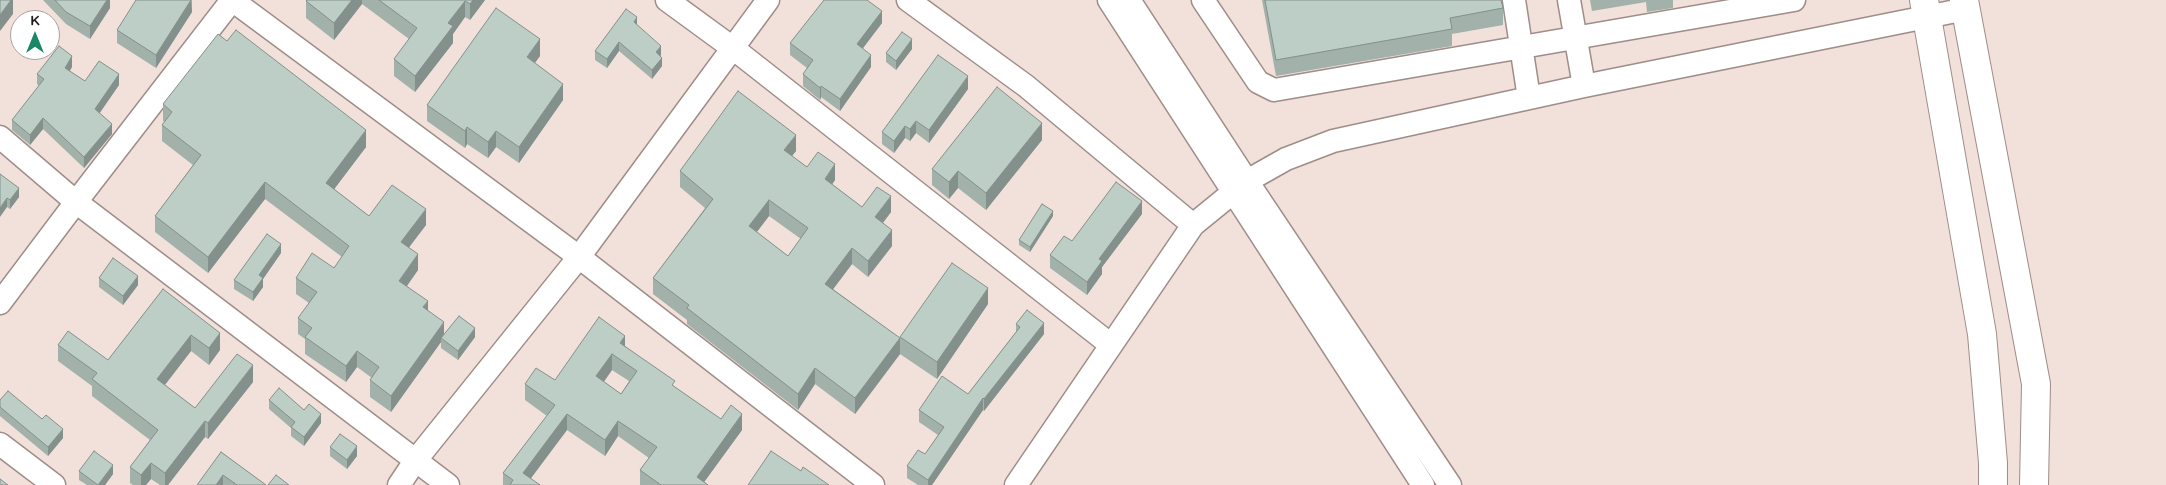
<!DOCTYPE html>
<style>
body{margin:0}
#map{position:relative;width:2166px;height:485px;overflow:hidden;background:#f2e0da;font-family:"Varela Round",sans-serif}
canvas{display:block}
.north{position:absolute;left:10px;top:10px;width:50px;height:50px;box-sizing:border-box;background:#fff;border:1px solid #a5a3a2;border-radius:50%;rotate:0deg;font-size:14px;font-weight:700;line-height:20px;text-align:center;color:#1f1917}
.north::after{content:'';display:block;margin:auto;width:18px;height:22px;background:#1a8867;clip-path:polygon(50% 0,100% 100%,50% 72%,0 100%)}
</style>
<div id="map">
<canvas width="2166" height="485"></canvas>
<div class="north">K</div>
</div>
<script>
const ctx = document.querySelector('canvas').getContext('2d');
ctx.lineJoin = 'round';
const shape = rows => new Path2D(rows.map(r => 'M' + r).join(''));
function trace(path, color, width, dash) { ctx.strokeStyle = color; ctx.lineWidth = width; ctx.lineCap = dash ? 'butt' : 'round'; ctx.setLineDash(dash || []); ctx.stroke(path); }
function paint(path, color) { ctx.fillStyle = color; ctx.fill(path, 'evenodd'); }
const minor = shape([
 [667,0,734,49,1111,345],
 [908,0,1026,86,1193,225,1016,485],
 [1109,0,1423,485],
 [1129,0,1247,181,1450,485],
 [1203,0,1258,82,1274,90,1794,0],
 [1514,0,1529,98],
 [1569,0,1584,86],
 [0,137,76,202,448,485],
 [1193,225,1247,181,1286,159,1333,141,1584,86,1966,9],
 [0,303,76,202,232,0,579,257,873,485],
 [0,444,54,485],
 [399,485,415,461,579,257,768,0]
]);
const major = shape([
 [1924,0,1982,334,1993,463,1993,485],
 [1964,0,2036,384,2034,485]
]);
trace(minor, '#9e8d88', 25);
trace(major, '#9e8d88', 30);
trace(minor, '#fff', 22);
trace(major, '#fff', 28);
paint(shape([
 [43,0,110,0,110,8,90,39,66,24],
 [192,0,192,12,156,68,117,43,117,30],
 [307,0,485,0,470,20,465,17,453,34,453,43,415,92,394,76,394,59,409,39,362,4,334,40,306,18,306,1],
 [1262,0,1501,0,1503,8,1503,25,1452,34,1452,46,1276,76],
 [1590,0,1673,0,1673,8,1647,12,1646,2,1592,11],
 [882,23,863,48,871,67,840,111,821,97,820,100,803,86,803,74,807,68,790,55,790,43],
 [637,25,661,55,660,56,662,66,652,79,619,51,607,68,595,60,595,51],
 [912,49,896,70,886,62,886,53],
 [540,56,534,63,563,100,519,163,496,147,488,158,467,144,465,148,427,121,427,105],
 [72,67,70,71,85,81,119,85,99,113,112,134,84,168,43,129,30,145,12,130,12,120,39,86,37,84,37,74],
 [968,89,929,143,916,133,910,141,905,138,894,153,882,144,882,132],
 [163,104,366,147,334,189,369,216,426,225,409,247,418,270,407,286,428,310,444,335,475,337,458,360,441,348,441,342,391,412,370,397,370,380,372,378,357,367,346,382,305,354,305,339,298,334,298,318,309,303,296,294,296,278,334,268,342,257,265,199,208,273,155,232,155,216,193,165,162,141,162,125,165,122,163,121],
 [1042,140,986,210,958,188,949,199,932,185,932,169],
 [796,151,792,156,807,167,835,180,832,184,862,207,891,212,883,223,892,246,868,277,852,264,833,289,900,338,988,304,937,379,900,354,855,414,815,384,798,410,687,324,687,320,653,294,653,278,705,208,680,187,680,171],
 [769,216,801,239,788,256,757,232],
 [0,174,19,197,10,209,7,207],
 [1142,214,1102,267,1102,274,1087,295,1050,268,1050,255,1072,241],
 [1053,216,1030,252,1019,245,1019,240],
 [281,253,263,279,263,287,253,301,234,289,234,280],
 [99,278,138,285,123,305,99,287],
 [163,289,220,350,209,365,191,351,165,385,195,408,253,382,208,439,205,437,168,485,160,485,151,479,146,485,133,485,130,483,130,467,150,440,92,396,92,386,58,361,58,345,108,360],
 [1016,324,1044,334,984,411,983,410,932,485,918,485,907,478,907,466,925,454,938,435,919,422,919,410,968,394,1016,332],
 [625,346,675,387,721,419,742,430,704,482,708,485,640,485,640,470,649,458,618,436,605,456,567,430,530,478,540,485,503,485,503,473,547,416,525,400,525,384,555,380],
 [612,370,629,381,621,394,604,382],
 [0,400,42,419,63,438,48,456,0,416],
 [269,400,304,410,321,423,304,446,291,436,291,428,269,409],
 [330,447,357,456,347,469,330,456],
 [221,452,266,485,197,485],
 [79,471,113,474,105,485,87,485,79,480]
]), '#a2b1aa');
paint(shape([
 [11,0,13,0,13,14,0,31,0,15],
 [107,0,110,0,110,8,90,39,90,26],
 [191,0,192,12,156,68,156,55],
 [352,0,362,0,362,4,334,40,334,23],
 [473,0,485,0,470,20,470,4],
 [465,1,465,17,453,34,453,43,415,92,415,76,448,23],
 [882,11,882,23,857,56,857,44],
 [637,17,637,26,634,22],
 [540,39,540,56,527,74,527,57],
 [912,39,912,49,896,70,896,61],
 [619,42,619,51,607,68,607,59],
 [661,46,661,55,656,61,656,52],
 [871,55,871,67,840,111,840,99],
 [72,56,72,67,65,78,65,68],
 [662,58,662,66,652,79,652,70],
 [119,74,119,85,95,120,95,109],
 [968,76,968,89,929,143,929,130],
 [563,84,563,100,519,163,519,147],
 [821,86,821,97,820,100,820,88],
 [43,118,43,129,30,145,30,135],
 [916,121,916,133,910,141,910,129],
 [1042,123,1042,140,986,210,986,193],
 [112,124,112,134,84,168,84,157],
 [905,126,905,138,894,153,894,141],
 [467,127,467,144,465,148,465,131],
 [366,130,366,147,326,200,326,183],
 [496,131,496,147,488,158,488,142],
 [796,135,796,151,784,166,784,150],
 [835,164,835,180,825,195,825,179],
 [958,171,958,188,949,199,949,182],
 [265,182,265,199,208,273,208,257],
 [19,188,19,197,10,209,10,200],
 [891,196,891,212,875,233,875,217],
 [7,198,7,207,0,217,0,208],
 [769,200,769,216,749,242,749,226],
 [1142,201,1142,214,1102,267,1102,274,1087,295,1087,282,1099,259],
 [426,209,426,225,401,258,401,242],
 [1053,211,1053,216,1030,252,1030,247],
 [892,230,892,246,868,277,868,261],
 [281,244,281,253,263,279,263,287,253,301,253,292,259,275],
 [852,248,852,264,825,300,825,284],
 [418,254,418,270,399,297,399,281],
 [138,276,138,285,123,305,123,296],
 [988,288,988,304,937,379,937,362],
 [428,301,428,317,423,307],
 [444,322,444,338,441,338,441,342,391,412,391,396],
 [1044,323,1044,334,984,411,984,399],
 [475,328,475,337,458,360,458,351],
 [220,333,220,350,209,365,209,348],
 [191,335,191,351,157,395,157,379],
 [625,336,625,352,620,343],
 [900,338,900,354,855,414,855,398],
 [357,351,357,367,346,382,346,366],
 [612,354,612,370,596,392,596,376],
 [253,365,253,382,208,439,208,423],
 [815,368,815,384,798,410,798,394],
 [983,398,983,410,932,485,928,485,928,480],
 [321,414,321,423,304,446,304,437],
 [567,414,567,430,526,485,523,473],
 [742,414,742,430,702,485,697,477],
 [205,421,205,437,168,485,165,485,165,473],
 [618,421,618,436,605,456,605,440],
 [63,429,63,438,48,456,48,447],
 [357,446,357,456,347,469,347,460],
 [151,463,151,479,146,485,141,485,141,475],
 [113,465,113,474,105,485,98,485],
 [223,475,223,485,216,485]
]), '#84908b');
const building = shape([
 [0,0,11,0,0,15,0,0],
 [55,0,107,0,90,26,66,12,55,0],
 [136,0,191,0,156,55,117,30,136,0],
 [307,0,352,0,334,23,306,1,307,0],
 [379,0,473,0,470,4,465,1,448,23,453,26,415,76,394,59,417,28,379,0],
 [824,0,867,0,882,11,857,44,871,55,840,99,821,86,820,88,803,74,813,60,790,43,824,0],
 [1265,0,1501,0,1503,8,1450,18,1452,29,1276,60,1265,0],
 [496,8,540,39,527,57,563,84,519,147,496,131,488,142,467,127,465,131,427,105,496,8],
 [626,9,637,17,634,22,661,46,656,52,662,58,652,70,619,42,607,59,595,51,626,9],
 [236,30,366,130,326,183,369,216,392,185,426,209,401,242,418,254,399,281,428,301,423,307,444,322,391,396,370,380,379,367,357,351,346,366,305,337,312,328,298,318,317,292,296,278,312,253,334,268,349,246,265,182,208,257,155,216,201,155,162,125,172,112,163,104,218,34,227,41,236,30],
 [902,32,912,39,896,61,886,53,902,32],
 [59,46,72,56,65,68,85,81,99,61,119,74,95,109,112,124,84,157,43,118,30,135,12,120,44,79,37,74,59,46],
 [938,55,968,76,929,130,916,121,910,129,905,126,894,141,882,132,938,55],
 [997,87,1042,123,986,193,958,171,949,182,932,169,997,87],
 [738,91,796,135,784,150,807,167,818,152,835,164,825,179,862,207,877,187,891,196,875,217,892,230,868,261,852,248,825,284,900,338,855,398,815,368,798,394,687,308,689,305,653,278,713,199,680,171,738,91],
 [769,200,808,228,788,256,749,226,769,200],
 [0,174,19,188,10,200,7,198,0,208,0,174],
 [1116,182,1142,201,1099,259,1102,261,1087,282,1050,255,1064,236,1072,241,1116,182],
 [1042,204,1053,211,1030,247,1019,240,1042,204],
 [267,234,281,244,259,275,263,278,253,292,234,280,267,234],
 [113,258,138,276,123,296,99,278,113,258],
 [952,263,988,288,937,362,900,337,952,263],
 [163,289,220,333,209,348,191,335,157,379,195,408,237,354,253,365,208,423,205,421,165,473,151,463,141,475,130,467,158,430,92,379,97,373,58,345,68,331,108,360,163,289],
 [1027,310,1044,323,984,399,983,398,928,480,907,466,918,450,925,454,944,427,919,410,942,376,968,394,1020,327,1016,324,1027,310],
 [459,316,475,328,458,351,441,338,459,316],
 [599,317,625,336,620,343,675,381,672,385,721,419,731,405,742,414,697,477,708,485,661,485,640,470,657,447,618,421,605,440,567,414,523,473,540,485,510,485,513,480,503,473,555,405,525,384,536,368,555,380,599,317],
 [612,354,637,371,621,394,596,376,612,354],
 [279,388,304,410,309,404,321,414,304,437,291,427,295,422,269,400,279,388],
 [8,391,42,419,46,415,63,429,48,447,0,407,0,400,8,391],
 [340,434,357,446,347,460,330,447,340,434],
 [94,451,113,465,98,485,79,471,94,451],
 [771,451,801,471,803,467,829,485,748,485,771,451],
 [221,452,266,485,237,485,223,475,216,485,197,485,221,452],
 [276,475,289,485,268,485,276,475],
 [0,479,8,485,0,485,0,479]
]);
paint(building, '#bccec6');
trace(building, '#84908b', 1);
</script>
